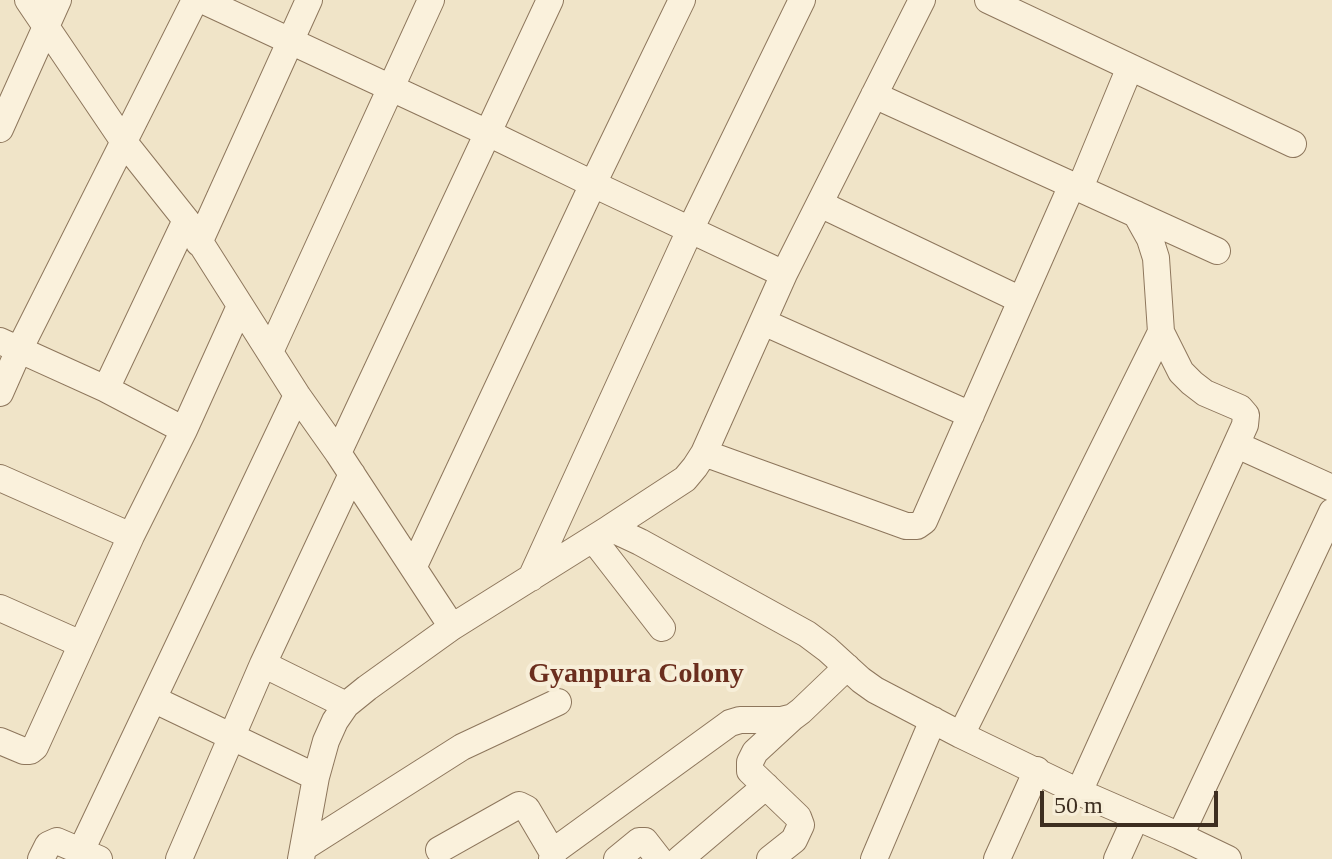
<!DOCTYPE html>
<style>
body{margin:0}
#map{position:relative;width:1332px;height:859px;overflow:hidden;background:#f0e4c8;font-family:Georgia,serif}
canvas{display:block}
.scale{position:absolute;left:1040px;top:791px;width:178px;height:36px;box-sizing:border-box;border:4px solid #3d2e20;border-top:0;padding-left:10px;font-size:24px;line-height:28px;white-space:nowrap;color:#3d2e20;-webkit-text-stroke:6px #f7eed8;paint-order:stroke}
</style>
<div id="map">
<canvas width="1332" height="859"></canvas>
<div class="scale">50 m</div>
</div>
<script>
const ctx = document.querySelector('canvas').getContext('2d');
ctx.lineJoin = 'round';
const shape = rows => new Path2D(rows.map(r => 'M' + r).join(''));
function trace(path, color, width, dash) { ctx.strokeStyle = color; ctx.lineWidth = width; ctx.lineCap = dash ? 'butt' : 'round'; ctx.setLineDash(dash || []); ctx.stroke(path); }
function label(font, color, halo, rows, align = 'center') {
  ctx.font = font + ' Georgia,serif'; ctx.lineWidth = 8; ctx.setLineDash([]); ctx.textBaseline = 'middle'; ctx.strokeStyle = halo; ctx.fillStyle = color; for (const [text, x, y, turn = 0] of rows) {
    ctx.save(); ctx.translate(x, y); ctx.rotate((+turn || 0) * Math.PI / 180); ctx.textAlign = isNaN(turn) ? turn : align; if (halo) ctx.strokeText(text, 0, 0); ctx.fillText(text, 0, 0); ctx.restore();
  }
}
const minor = shape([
 [28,0,124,142,186,220,297,395,338,453,452,627],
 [202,0,488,133,593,184,784,274],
 [988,0,1293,144],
 [874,95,1217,251],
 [0,129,58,0],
 [1080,188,1130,67],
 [820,204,1021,300],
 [199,243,309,0],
 [763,322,971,415],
 [0,341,106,389,184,430],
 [270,352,431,0],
 [106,389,186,220],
 [0,393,19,350,195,0],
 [1237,445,1332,488],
 [338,453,550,0],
 [704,453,906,526,917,526,924,521,1072,185],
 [0,478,131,536],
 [610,528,685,479,695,467,704,453,784,274,922,0],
 [593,539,662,628],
 [414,566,593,184,682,0],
 [531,578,690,230,802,0],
 [0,608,81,644],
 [263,664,346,705],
 [153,699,316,777],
 [961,735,1161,332],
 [0,741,24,751,30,751,35,747,131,536,184,430,240,306],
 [1079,792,1245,425,1246,415,1240,408,1205,393,1192,383,1181,372,1161,332,1156,258,1150,239,1136,214],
 [1180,836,1332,512],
 [303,848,462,747,558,702],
 [439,850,519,805,527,809,553,853],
 [81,851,297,395],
 [41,859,48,845,57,841,99,859],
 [179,859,263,664,352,474],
 [301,859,316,777,326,741,335,721,346,705,367,688,452,627,610,528,640,542,807,634,827,649,861,680,875,690,961,735,1079,792,1180,836,1228,859],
 [552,859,553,853,558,848,730,723,740,720,781,720,793,717,801,711,847,667],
 [617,859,639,841,645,841,659,859],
 [680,859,766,786],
 [770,859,794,840,801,825,798,817,750,771,750,762,755,752,793,717],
 [874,859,933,720],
 [997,859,1037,770],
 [1117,859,1136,817]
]);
trace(minor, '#8d765c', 28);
trace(minor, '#faf1dc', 26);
label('bold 28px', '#6b2e1e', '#f7eed8', [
 ["Gyanpura Colony",636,675]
]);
</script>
